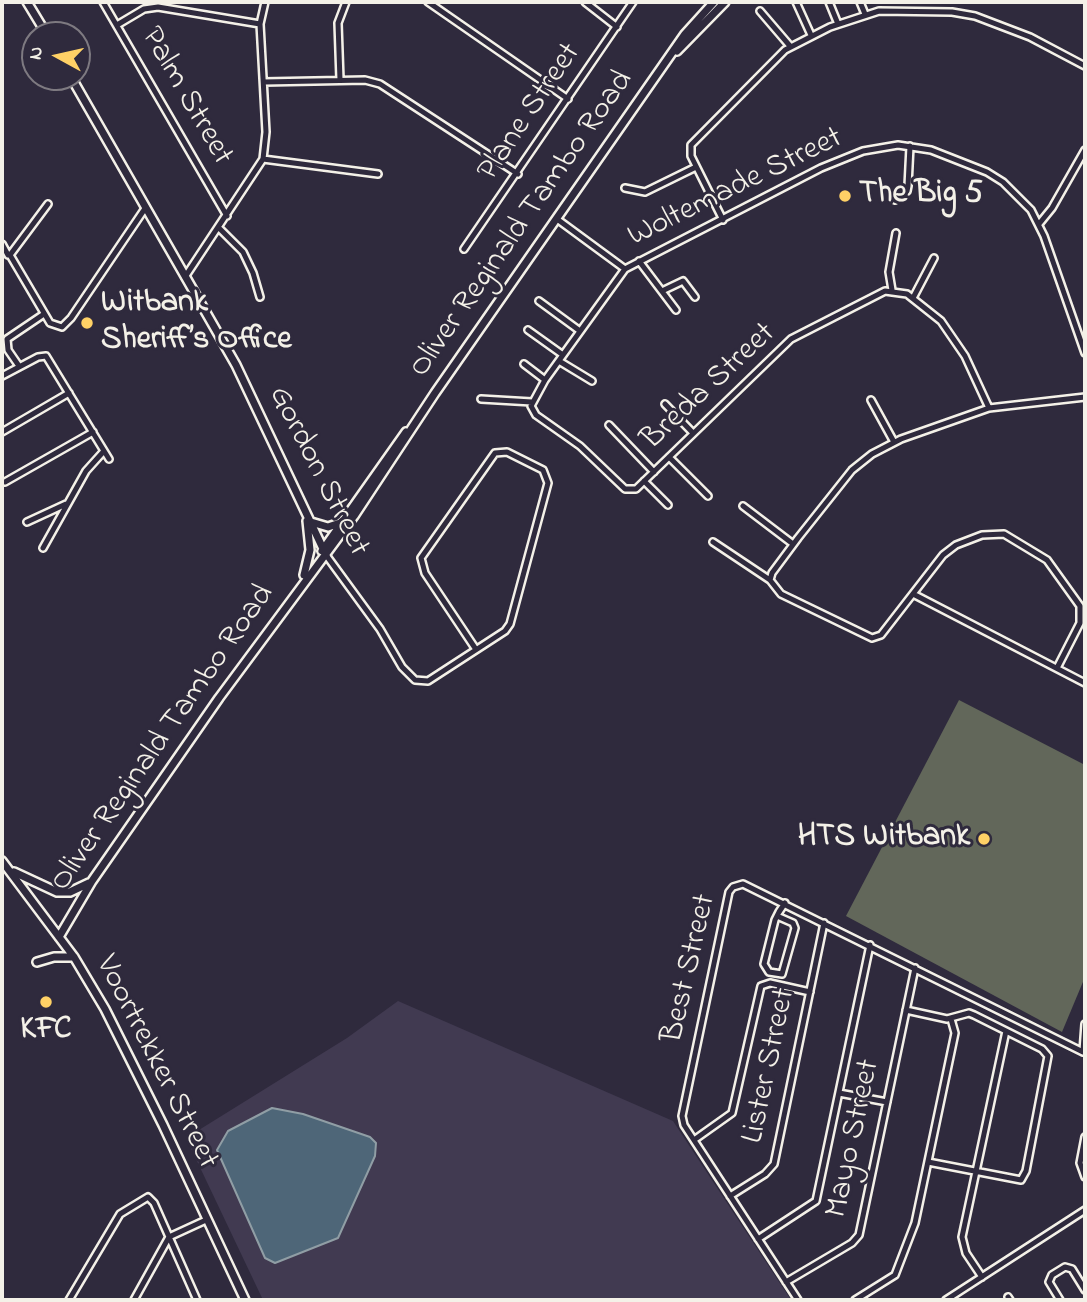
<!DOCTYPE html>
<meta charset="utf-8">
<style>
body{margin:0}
#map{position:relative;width:1087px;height:1302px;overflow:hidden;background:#2f2a3d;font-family:"Indie Flower",sans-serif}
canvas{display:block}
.frame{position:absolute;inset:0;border:4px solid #f4f1e8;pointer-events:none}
.north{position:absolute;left:21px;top:21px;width:70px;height:70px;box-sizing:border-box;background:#2f2a3d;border:2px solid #7e7a81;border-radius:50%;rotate:278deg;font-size:19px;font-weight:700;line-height:28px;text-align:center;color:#f4f1e8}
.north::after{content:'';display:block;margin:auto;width:24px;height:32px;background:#ffd166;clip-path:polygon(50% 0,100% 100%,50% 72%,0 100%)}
</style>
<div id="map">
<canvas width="1087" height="1302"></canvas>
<div class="frame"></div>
<div class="north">N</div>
</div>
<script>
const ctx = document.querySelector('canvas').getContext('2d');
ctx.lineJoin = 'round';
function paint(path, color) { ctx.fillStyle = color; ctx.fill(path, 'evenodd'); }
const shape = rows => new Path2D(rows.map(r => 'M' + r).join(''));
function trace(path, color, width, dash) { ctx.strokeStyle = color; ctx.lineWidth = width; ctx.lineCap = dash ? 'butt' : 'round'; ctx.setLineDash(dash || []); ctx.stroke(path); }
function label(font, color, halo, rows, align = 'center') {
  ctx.font = font + ' "Indie Flower",sans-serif'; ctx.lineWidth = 6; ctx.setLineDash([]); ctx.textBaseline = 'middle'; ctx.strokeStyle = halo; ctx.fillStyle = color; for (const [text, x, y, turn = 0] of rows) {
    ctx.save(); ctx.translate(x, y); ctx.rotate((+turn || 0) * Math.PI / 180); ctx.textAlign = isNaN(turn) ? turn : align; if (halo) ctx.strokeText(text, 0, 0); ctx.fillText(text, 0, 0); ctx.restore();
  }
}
paint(shape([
 [398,1001,673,1121,791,1300,263,1300,186,1138,347,1038]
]), '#413a51');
paint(shape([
 [959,700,1085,765,1085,977,1062,1032,846,916]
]), '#62675a');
const water = shape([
 [272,1108,303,1114,370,1137,376,1143,375,1156,338,1238,275,1263,265,1258,217,1150,228,1131,272,1108]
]);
paint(water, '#4e6678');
trace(water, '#909ea5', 2);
const street = shape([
 [103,2,227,216],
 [428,2,568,99],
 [585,2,617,27],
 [796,2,811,35],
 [829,2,838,24],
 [860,2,865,14],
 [760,11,790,46],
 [117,25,144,9,158,7,260,24],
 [340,80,338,23,346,2],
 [264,82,365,80,380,84,518,174],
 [263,159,378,174],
 [625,188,645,192,696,167],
 [895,200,907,191,908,186,910,146],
 [557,219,625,269,821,168,863,151,898,145,931,150,987,172,1003,182,1031,210,1044,236,1085,353],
 [723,220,691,156,691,145,785,50,830,27,879,11,952,12,975,16,1030,37,1085,66],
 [1039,224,1052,208,1085,150],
 [219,228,243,252,253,273,260,297],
 [2,244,8,255],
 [464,249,633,2],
 [10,255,50,323,62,327,71,318,146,207],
 [10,255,48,204],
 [639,261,676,310],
 [625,269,545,380,531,406,536,415,580,446,625,489,636,489,791,339,885,291,907,294,941,321,965,356,989,408],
 [185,277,263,159,266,132,260,24,265,2],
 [892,290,889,272,896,233],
 [662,291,683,281,695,297],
 [913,298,934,258],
 [539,301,580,331],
 [528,330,563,355],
 [559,361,592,381],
 [524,364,545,380],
 [19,366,8,350,7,339,44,314],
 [2,376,38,357,46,356,109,459],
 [481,399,532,402],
 [871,400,894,442],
 [665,404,693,433],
 [609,425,654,472],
 [2,432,69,393],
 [669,457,708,496],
 [644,481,668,505],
 [5,482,93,432],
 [743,506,793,544],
 [27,522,66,504],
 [713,542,770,580,781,594,872,638,881,635,943,555,956,545,982,535,1004,534,1047,560,1080,606,1080,623,1057,668],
 [43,548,86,471,104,451],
 [326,555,380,629,402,667,415,680,428,681,505,631,510,624,548,483,543,470,507,452,495,453,421,558,425,573,475,648],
 [770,580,772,573,798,538,852,470,872,454,901,439,989,408,1085,397],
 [915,595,1085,683],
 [777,916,793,923,795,928,782,974,769,972,764,964,775,920,779,912,785,903],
 [906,1010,947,1019,969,1013,974,1015,1042,1049,1048,1056,1026,1171,1021,1180,928,1162],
 [1083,1051,1085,1024],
 [839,1093,887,1102],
 [1085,1137,1080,1163,1085,1177],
 [694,1140,732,1113,761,986,770,983,810,992],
 [730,1196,765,1174,774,1164,824,923],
 [758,1239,816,1201,870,945],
 [982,1277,966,1253,962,1237,1006,1031],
 [786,1282,852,1243,859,1235,915,968],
 [1008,1297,1010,1300],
 [69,1300,120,1214,148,1197,154,1203,197,1300],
 [134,1300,169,1237,206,1220],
 [798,1300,684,1125,682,1116,729,892,733,887,743,884,1083,1052],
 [855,1300,895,1275,915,1223,955,1033,951,1019],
 [946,1300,1085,1210],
 [1060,1300,1049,1282,1052,1275,1065,1267,1072,1269,1085,1290]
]);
const secondary = shape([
 [27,2,47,35],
 [677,51,725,2],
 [71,77,236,365,326,555],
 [311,522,328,527,340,523],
 [322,551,406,432],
 [304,575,310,550,307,521],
 [2,861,74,957,105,1009,163,1125,245,1300],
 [14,872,57,892,70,892,89,883],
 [59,937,92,881,219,698,354,516,435,393,685,34,714,2],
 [37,962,54,957,74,957]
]);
trace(street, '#f4f1e8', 10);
trace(secondary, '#f4f1e8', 12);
trace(street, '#2f2a3d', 5);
trace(secondary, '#2f2a3d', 7);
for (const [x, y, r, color] of [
 [845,196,7,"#ffd166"],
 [87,323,7,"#ffd166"],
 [984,839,7,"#ffd166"],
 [46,1002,7,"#ffd166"]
]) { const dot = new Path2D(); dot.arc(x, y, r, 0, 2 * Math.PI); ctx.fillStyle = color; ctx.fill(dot); trace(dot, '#2f2a3d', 2.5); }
label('32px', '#f4f1e8', '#2f2a3d', [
 ["Palm Street",185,97,60],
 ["Plane Street",531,113,-56],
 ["Woltemade Street",736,189,-26],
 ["Oliver Reginald Tambo Road",523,225,-55],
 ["Breda Street",710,388,-43],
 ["Gordon Street",317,472,63],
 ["Oliver Reginald Tambo Road",164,739,-55],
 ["Best Street",691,969,-77],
 ["Voortrekker Street",155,1063,63],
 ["Lister Street",771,1066,-78],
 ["Mayo Street",855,1139,-78]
]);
label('bold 32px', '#f4f1e8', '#2f2a3d', [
 ["The Big 5",859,196],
 ["Witbank",101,305],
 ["Sheriff’s Office",101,342],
 ["HTS Witbank",970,839,"right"],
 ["KFC",46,1032,"center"]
], 'left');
</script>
